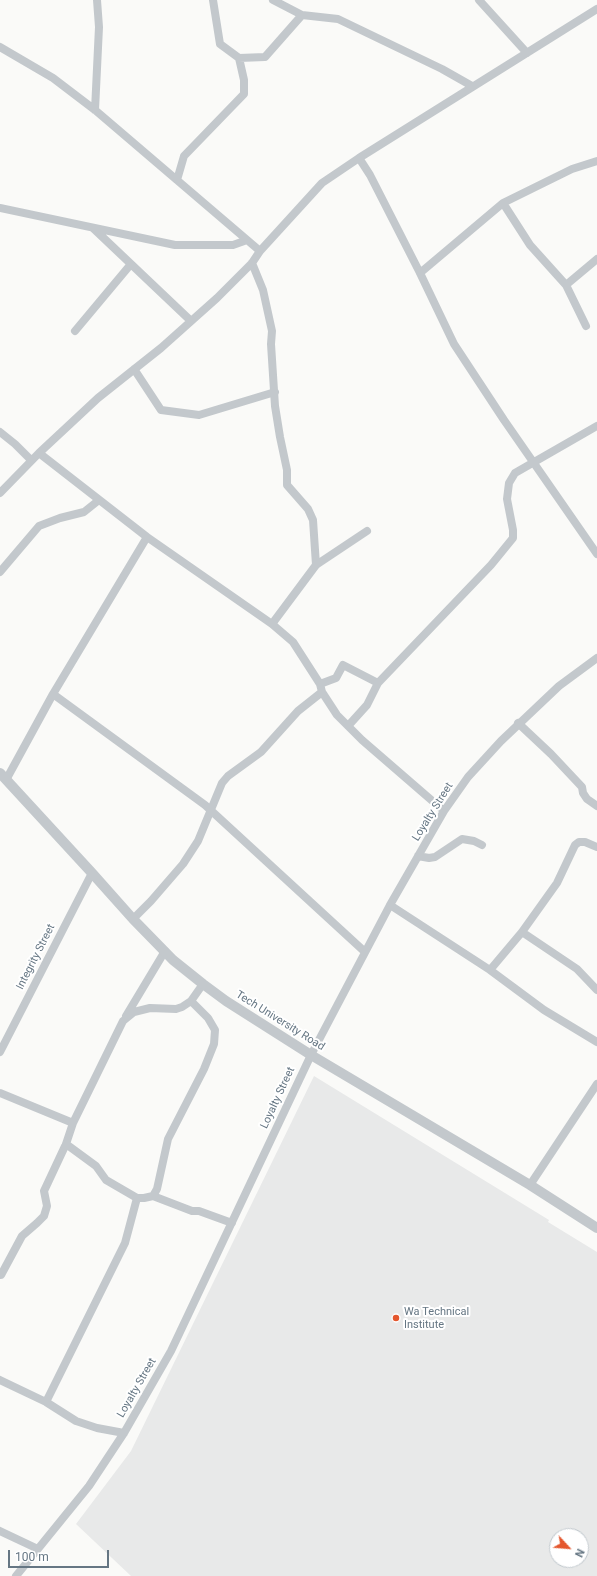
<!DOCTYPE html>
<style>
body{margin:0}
#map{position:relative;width:597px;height:1576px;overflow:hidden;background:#fafaf8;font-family:Roboto,sans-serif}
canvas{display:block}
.north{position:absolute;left:549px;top:1528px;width:40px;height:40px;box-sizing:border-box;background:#fff;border:1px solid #c1c8cd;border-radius:50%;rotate:116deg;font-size:11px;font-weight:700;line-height:16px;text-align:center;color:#657683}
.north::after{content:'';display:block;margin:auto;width:14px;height:18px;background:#e4572e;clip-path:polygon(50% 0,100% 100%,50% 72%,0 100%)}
.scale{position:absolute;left:8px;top:1550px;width:101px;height:18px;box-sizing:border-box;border:2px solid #657683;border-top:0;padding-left:5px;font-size:12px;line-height:14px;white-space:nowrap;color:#657683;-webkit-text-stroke:3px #fff;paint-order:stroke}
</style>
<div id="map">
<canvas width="597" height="1576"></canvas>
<div class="north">N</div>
<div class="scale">100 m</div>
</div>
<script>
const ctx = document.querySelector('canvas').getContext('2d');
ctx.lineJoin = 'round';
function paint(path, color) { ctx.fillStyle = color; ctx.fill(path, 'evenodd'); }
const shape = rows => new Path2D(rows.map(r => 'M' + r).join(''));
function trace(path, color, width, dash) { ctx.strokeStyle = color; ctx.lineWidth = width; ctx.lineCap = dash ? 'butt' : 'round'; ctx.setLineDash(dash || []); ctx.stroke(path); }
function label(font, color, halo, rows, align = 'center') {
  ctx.font = font + ' Roboto,sans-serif'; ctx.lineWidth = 4; ctx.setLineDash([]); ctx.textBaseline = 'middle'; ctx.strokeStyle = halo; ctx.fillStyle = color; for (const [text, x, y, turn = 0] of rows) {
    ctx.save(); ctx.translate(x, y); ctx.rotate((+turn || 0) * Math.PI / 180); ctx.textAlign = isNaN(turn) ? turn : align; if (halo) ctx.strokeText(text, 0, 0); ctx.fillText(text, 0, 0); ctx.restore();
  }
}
paint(shape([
 [314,1076,549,1220,548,1222,597,1252,597,1576,131,1576,76,1524,131,1451],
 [557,1536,581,1536,581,1560,557,1560]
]), '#e8e9e9');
trace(shape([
 [213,0,220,44,239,58,265,57,302,15,338,19,442,69,472,86],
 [273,0,302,15],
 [479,0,527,53],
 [0,47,53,78,95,110,260,251],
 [95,110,99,27,97,0],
 [359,158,370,175,420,273,454,344,504,420,597,554],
 [177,180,184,156,244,94,244,80,239,58],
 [503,203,530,245,566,285,586,326],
 [0,208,175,245,233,245,247,240],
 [93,228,191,321],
 [252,263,263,290,272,331,271,344,275,406,280,437,287,470,287,485,308,509,313,520,316,565],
 [420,273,503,203,572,169,597,161],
 [566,285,597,259],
 [75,331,131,264],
 [134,369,161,410,199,415,275,392],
 [0,432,15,444,31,460],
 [39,453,147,537,272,624,293,642,320,684,322,692,337,715,362,740,444,811],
 [0,493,39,453,98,398,161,348,217,298,252,263,260,251,322,183,359,158,597,9],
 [0,572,39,526,60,518,84,512,99,500],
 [272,624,316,565,367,531],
 [320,684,336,678,343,665,378,683],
 [53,694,205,805,365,952],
 [518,723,551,754,582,787,583,793,587,799,597,806],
 [348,726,367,705,378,683,491,565,513,538,513,530,507,499,509,483,515,473,597,426],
 [6,780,53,694,147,537],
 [418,856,429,858,435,857,462,839,474,841,482,845],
 [390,905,490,970,544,1010,597,1042],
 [133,919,151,901,183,864,198,841,222,783,228,776,261,752,298,711,322,692],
 [522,932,577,969,597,990],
 [490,970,522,932,557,883,575,845,579,842,585,842,597,847],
 [126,1016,165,951],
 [0,1052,92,873],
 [0,1093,73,1123],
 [66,1144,96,1166,106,1180,137,1198,144,1198,153,1196,157,1189,168,1139,204,1069,214,1044,215,1030,208,1018,191,1001],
 [530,1185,597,1084],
 [153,1196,192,1211,199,1211,232,1223],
 [0,1275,1,1275,22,1236,37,1223,44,1216,47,1206,44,1191,66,1144,73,1123,123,1021,134,1012,150,1008,176,1009,182,1007,191,1001,203,984],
 [0,1380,46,1402,76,1421,97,1428,124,1433],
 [46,1402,125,1243,137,1198],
 [0,1531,38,1549],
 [16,1576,89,1486,124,1433,171,1351,311,1055,390,905,444,811,468,777,501,741,559,686,597,658]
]), '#c3c8cc', 8);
trace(shape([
 [0,773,92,873,133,919,173,960,203,984,226,1001,311,1055,530,1185,597,1228]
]), '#c3c8cc', 10);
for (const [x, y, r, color] of [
 [396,1318,4,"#e4572e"]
]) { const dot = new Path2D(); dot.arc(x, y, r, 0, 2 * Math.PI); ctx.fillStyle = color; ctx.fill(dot); trace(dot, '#fff', 1.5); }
label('11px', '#657683', '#fff', [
 ["Loyalty Street",433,812,-58],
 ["Integrity Street",36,957,-63],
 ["Tech University Road",280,1021,32],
 ["Loyalty Street",278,1098,-65],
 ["Loyalty Street",137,1388,-60]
]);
label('11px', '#657683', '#fff', [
 ["Wa Technical",404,1312],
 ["Institute",404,1325]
], 'left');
</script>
